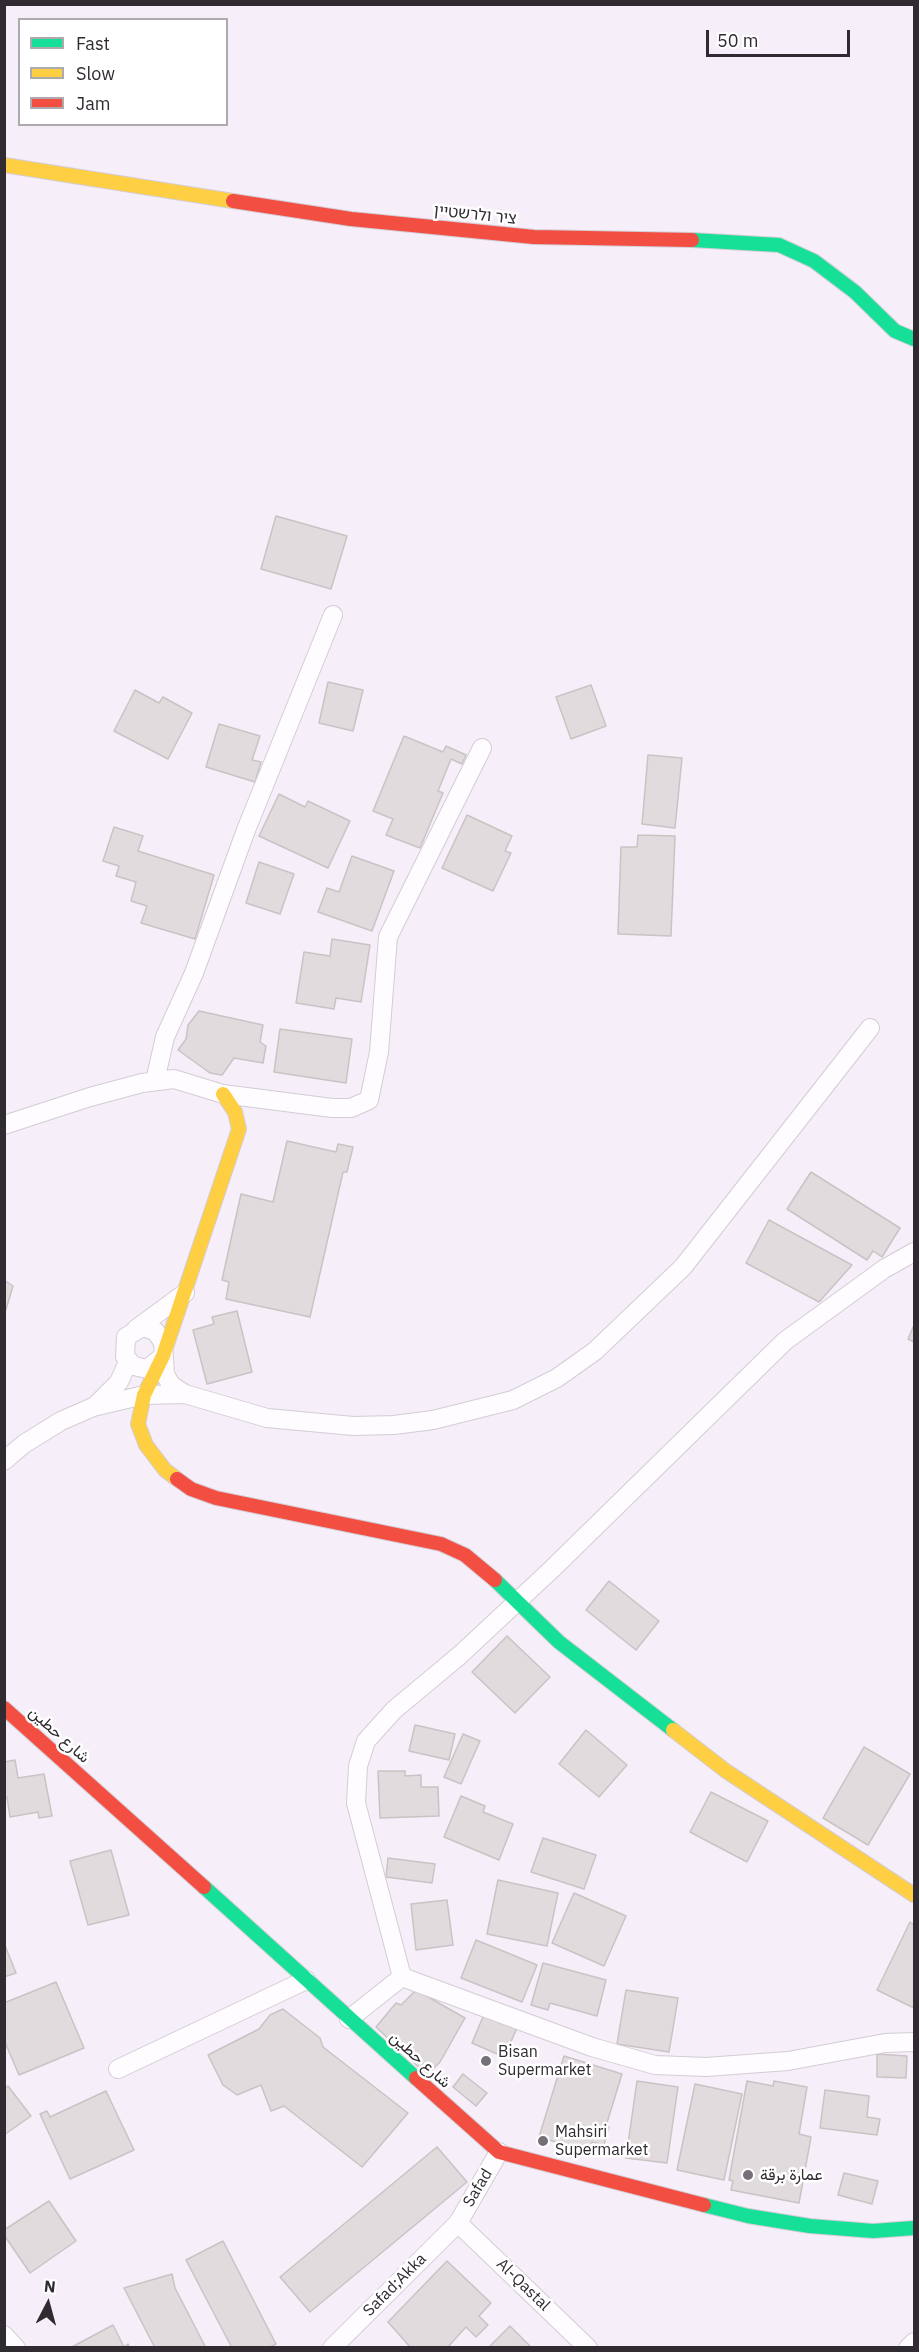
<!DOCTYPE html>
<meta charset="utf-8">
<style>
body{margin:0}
#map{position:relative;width:919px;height:2352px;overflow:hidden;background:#f6eef9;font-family:"IBM Plex Sans",sans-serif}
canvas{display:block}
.frame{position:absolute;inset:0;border:6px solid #302a31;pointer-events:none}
.legend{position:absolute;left:18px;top:18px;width:210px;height:108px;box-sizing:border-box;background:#fff;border:2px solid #acaaad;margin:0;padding:8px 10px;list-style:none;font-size:18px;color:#302a31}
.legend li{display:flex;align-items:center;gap:12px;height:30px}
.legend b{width:30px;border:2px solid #acaaad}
.north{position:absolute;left:18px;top:2274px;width:60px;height:60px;-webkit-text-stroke:4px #fff;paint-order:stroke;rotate:6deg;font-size:16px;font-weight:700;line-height:24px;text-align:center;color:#302a31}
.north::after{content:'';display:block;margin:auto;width:21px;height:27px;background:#302a31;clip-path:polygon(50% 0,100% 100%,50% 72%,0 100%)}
.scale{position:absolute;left:706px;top:30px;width:144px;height:27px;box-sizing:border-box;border:3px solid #302a31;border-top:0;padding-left:8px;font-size:18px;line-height:21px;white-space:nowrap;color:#302a31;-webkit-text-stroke:4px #fff;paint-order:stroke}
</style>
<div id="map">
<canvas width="919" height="2352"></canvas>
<div class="frame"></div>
<ul class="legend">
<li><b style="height:8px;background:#16e098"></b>Fast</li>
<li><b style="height:8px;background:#ffcf43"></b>Slow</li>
<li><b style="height:8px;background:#f24e42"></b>Jam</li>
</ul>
<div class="north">N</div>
<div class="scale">50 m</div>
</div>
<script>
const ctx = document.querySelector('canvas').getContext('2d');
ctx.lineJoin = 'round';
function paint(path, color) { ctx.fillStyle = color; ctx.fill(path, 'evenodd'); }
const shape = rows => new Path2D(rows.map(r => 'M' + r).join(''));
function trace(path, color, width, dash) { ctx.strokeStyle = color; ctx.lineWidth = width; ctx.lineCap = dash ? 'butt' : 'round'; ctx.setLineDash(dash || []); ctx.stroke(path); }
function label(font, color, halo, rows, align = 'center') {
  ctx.font = font + ' "IBM Plex Sans",Vazirmatn,"Noto Sans Hebrew",sans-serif'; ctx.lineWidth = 5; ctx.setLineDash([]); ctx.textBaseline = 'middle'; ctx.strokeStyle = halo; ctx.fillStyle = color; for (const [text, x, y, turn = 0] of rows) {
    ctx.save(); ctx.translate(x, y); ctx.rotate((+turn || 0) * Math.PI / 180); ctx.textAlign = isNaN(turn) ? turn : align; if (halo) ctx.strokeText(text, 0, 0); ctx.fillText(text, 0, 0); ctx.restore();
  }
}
const building = shape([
 [276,516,347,536,331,589,261,569,276,516],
 [328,682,363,690,353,731,319,723,328,682],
 [591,685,606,726,571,739,556,697,591,685],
 [135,690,159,703,163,697,192,713,168,759,114,731,135,690],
 [219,724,260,736,252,760,261,762,255,782,206,767,219,724],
 [404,736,443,752,446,746,466,755,462,764,451,759,438,791,443,793,420,848,386,835,393,819,373,811,404,736],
 [648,755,682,758,675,828,642,824,648,755],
 [279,794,305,807,308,801,350,821,328,868,259,836,279,794],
 [467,815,512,836,505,851,511,853,493,891,442,868,467,815],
 [114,827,143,836,138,851,214,875,195,939,141,923,147,906,131,901,136,882,116,876,119,866,103,861,114,827],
 [638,835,675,836,671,936,618,934,621,847,637,847,638,835],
 [352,856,394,871,372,931,318,912,327,888,339,892,352,856],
 [259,862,294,874,280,914,246,903,259,862],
 [332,939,370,945,361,1002,336,998,334,1009,296,1003,304,952,330,956,332,939],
 [199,1011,263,1025,260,1042,266,1046,263,1063,234,1058,222,1075,210,1073,178,1050,186,1039,188,1025,199,1011],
 [280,1029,352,1039,346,1083,274,1072,280,1029],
 [287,1141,336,1152,338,1144,353,1147,347,1172,343,1172,310,1317,226,1299,229,1282,222,1280,241,1194,273,1202,287,1141],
 [811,1172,900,1228,882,1257,873,1251,867,1260,787,1209,811,1172],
 [769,1220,852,1265,819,1302,746,1263,769,1220],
 [4,1280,13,1286,4,1316,4,1280],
 [237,1311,252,1372,207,1384,193,1330,214,1324,212,1317,237,1311],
 [914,1325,914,1342,908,1339,914,1325],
 [609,1581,659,1621,636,1650,586,1610,609,1581],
 [507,1636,550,1677,515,1713,472,1672,507,1636],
 [415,1725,455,1734,449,1760,409,1751,415,1725],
 [586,1730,627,1765,599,1797,559,1764,586,1730],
 [463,1734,480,1741,461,1784,444,1777,463,1734],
 [864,1747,910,1774,868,1845,823,1818,864,1747],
 [15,1760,18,1778,44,1774,52,1816,39,1818,38,1812,10,1817,7,1797,4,1798,4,1762,15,1760],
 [378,1771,405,1771,405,1776,421,1775,421,1787,438,1787,439,1816,380,1818,378,1771],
 [711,1792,768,1821,747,1862,690,1832,711,1792],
 [461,1796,485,1806,483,1812,513,1824,499,1860,444,1837,461,1796],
 [543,1838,596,1855,584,1889,531,1872,543,1838],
 [111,1850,129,1915,88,1925,70,1861,111,1850],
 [388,1858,435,1864,432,1883,386,1877,388,1858],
 [498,1880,558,1893,547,1946,487,1934,498,1880],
 [574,1893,626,1916,604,1966,552,1943,574,1893],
 [447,1900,453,1945,416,1950,411,1904,447,1900],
 [910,1922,914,1925,914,2008,877,1990,910,1922],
 [476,1940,537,1965,522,2002,461,1978,476,1940],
 [4,1943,16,1973,4,1977,4,1943],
 [543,1963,606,1980,597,2016,550,2003,548,2010,531,2005,543,1963],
 [56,1982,84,2048,19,2075,4,2040,4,2003,56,1982],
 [416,1990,465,2018,440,2062,427,2075,376,2027,396,2003,401,2005,416,1990],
 [626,1990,678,1998,669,2052,617,2044,626,1990],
 [283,2009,320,2038,323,2047,408,2113,362,2167,284,2106,271,2111,261,2085,237,2095,223,2085,208,2055,259,2029,270,2015,283,2009],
 [485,2012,518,2026,504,2057,472,2043,485,2012],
 [877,2054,907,2056,906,2078,877,2077,877,2054],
 [564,2056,622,2074,606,2126,609,2127,604,2145,592,2142,589,2152,539,2137,564,2056],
 [463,2074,487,2093,476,2106,453,2087,463,2074],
 [637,2081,678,2087,667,2163,626,2158,637,2081],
 [747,2081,773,2086,774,2081,807,2087,799,2134,811,2137,799,2203,731,2190,733,2181,729,2180,747,2081],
 [695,2084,742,2094,724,2180,677,2170,695,2084],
 [8,2086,31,2116,4,2135,4,2089,8,2086],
 [825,2090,869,2096,867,2117,880,2119,877,2135,820,2128,825,2090],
 [106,2091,134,2150,70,2179,40,2114,47,2111,50,2117,106,2091],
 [437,2147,467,2182,310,2312,280,2277,437,2147],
 [844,2173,878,2181,872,2204,838,2195,844,2173],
 [49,2201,76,2241,30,2273,4,2235,4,2230,49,2201],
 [223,2241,276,2344,268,2348,232,2348,186,2260,223,2241],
 [447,2261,491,2303,479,2316,488,2325,476,2337,466,2327,447,2348,411,2348,388,2322,447,2261],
 [172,2274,175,2288,206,2348,155,2348,124,2288,172,2274],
 [113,2325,124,2347,128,2344,130,2348,70,2348,113,2325],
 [510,2326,532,2348,488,2348,510,2326]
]);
paint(building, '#e2dbdd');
trace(building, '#c9c3c4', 1.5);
const street = shape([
 [155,1081,165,1037,194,973,246,830,333,615],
 [4,1125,90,1097,142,1083,174,1079,223,1094,332,1108,351,1108,369,1100,379,1052,388,937,482,748],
 [136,1329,185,1293],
 [162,1357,147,1369,134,1366,125,1357,126,1337,142,1327,155,1331,163,1342,165,1374,171,1385,185,1394],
 [95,1406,119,1382,128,1362],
 [4,1461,24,1444,61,1421,93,1407,144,1395,185,1394,267,1418,353,1426,394,1425,433,1420,513,1400,557,1378,595,1351,683,1267,870,1028],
 [402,1977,356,1803,358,1766,366,1741,394,1710,460,1655,552,1569,785,1341,884,1269,914,1252],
 [349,2019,402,1977,592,2047,655,2065,706,2067,788,2061,885,2043,914,2042],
 [118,2069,306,1980],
 [458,2223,588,2348],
 [4,2335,16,2348],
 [332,2348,458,2223,499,2152],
 [908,2348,914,2342]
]);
const fast = shape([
 [692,240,779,245,814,261,855,292,895,331,914,339],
 [495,1580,559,1642,673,1730],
 [204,1887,416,2078],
 [704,2205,748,2216,810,2226,873,2231,914,2228]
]);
const slow = shape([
 [4,165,233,201],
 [177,1479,165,1470,146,1445,138,1424,144,1395,163,1356,239,1129,235,1112,223,1094],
 [673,1730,726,1771,914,1895]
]);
const jam = shape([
 [233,201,351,219,534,237,692,240],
 [177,1479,191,1489,216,1498,441,1544,465,1555,495,1580],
 [4,1708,204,1887],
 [416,2078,499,2152,704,2205]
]);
trace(street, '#d3cdd5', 20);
trace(fast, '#d3cdd5', 16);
trace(slow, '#d3cdd5', 16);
trace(jam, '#d3cdd5', 16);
trace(street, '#fefcfe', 18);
trace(fast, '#16e098', 14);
trace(slow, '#ffcf43', 14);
trace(jam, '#f24e42', 14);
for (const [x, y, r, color] of [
 [486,2061,6,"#756f77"],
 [543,2141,6,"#756f77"],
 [748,2175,6,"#756f77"]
]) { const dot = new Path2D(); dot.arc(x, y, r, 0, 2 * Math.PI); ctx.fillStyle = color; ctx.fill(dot); trace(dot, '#fff', 2); }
label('16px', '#302a31', '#fff', [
 ["ציר ולרשטיין",475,215,6],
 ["شارع حطين",59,1735,42],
 ["شارع حطين",420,2060,42],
 ["Safad",478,2188,-59],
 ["Safad;Akka",395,2285,-45],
 ["Al-Qastal",523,2285,44]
]);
label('16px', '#302a31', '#fff', [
 ["Bisan",498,2052],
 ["Supermarket",498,2070],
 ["Mahsiri",555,2132],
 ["Supermarket",555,2150],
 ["عمارة برقة",760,2175]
], 'left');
</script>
